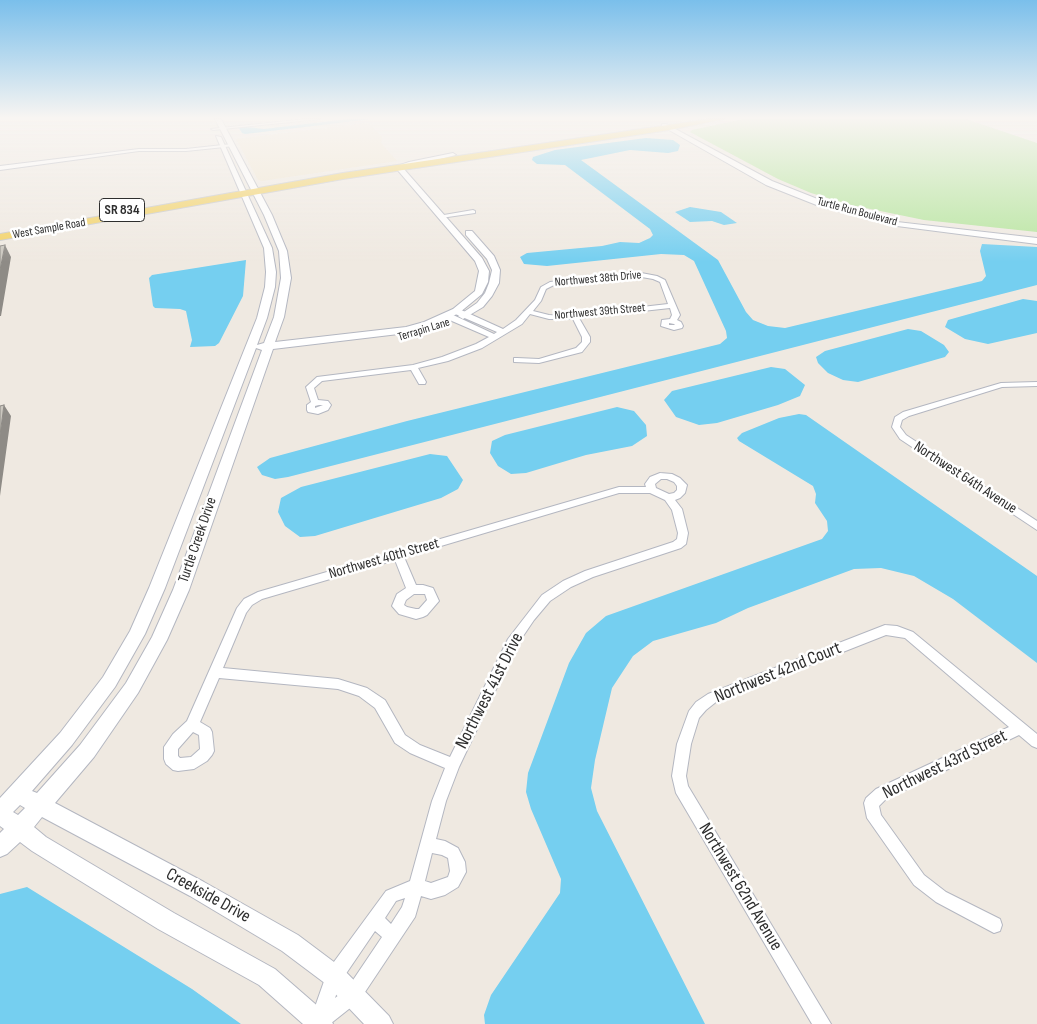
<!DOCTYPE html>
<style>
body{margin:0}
canvas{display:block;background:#efe9e1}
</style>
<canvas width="1037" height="1024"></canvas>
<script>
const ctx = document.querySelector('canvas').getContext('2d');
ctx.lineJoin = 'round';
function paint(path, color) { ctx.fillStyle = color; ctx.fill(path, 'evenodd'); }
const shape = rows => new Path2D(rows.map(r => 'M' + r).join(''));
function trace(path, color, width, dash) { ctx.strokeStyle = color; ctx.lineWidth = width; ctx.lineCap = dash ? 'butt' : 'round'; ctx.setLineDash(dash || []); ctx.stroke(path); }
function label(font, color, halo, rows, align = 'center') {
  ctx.font = font + ' "Sofia Sans Condensed",sans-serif'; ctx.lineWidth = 5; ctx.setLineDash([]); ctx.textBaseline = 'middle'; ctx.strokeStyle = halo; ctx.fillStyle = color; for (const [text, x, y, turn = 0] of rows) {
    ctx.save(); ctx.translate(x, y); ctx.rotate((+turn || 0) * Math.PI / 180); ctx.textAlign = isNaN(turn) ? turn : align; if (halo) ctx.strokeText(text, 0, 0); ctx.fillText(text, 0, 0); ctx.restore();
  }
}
paint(shape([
 [368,123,382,137,381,143,397,161,262,181,258,180,236,139]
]), '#f0e6d1');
paint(shape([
 [743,119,966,119,1037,143,1037,232,924,220,851,205,811,193,778,179,690,132,692,130]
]), '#b6e59e');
paint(shape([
 [347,119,372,119,245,134,242,133,239,128,247,127,264,129],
 [646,138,673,140,680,145,678,151,668,153,630,150,581,160,718,260,746,312,753,320,768,326,785,328,982,281,986,276,980,251,982,244,1037,247,1037,285,288,477,275,479,262,475,257,467,270,458,407,421,720,344,727,338,726,331,694,261,684,255,661,254,547,266,524,264,520,257,527,253,602,246,620,242,639,243,650,238,653,235,650,229,565,165,537,164,532,160,533,157,555,150],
 [690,207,721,212,737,223,724,225,712,221,690,222,675,212],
 [246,260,243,296,219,343,215,346,190,347,192,340,186,311,180,309,155,308,153,306,149,278,152,275],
 [1023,299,1037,301,1037,333,988,344,965,339,945,327,948,320],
 [908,329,921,331,944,345,949,352,945,357,858,382,843,380,828,373,818,363,816,357,825,351],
 [771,367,785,369,805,385,800,396,778,405,717,423,699,425,676,417,664,400,672,391],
 [617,407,634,411,646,425,647,436,632,446,586,455,526,473,511,474,498,466,490,453,492,441,505,435],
 [799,414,806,415,1037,576,1037,663,953,599,914,576,881,568,854,569,748,608,716,623,653,641,633,656,612,688,595,760,591,788,597,811,705,1024,485,1024,484,1015,491,995,560,893,561,879,531,809,526,792,528,773,569,663,586,633,606,616,822,539,828,531,827,521,815,503,816,494,813,486,739,441,737,438,742,433,779,418],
 [430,454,447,456,463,480,458,489,441,498,315,536,300,537,285,526,278,512,281,498,301,487],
 [27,887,192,989,241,1024,0,1024,0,894]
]), '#75cff0');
const street = shape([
 [306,119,320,119,213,130,211,129,306,119],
 [232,144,234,146,186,151,139,151,0,170,0,166,139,149,186,149,232,144],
 [473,210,475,211,475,213,441,218,438,216,473,210],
 [636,272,657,276,665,280,680,315,677,320,681,322,683,326,682,328,674,330,661,326,662,320,670,319,672,315,670,308,579,318,590,337,590,342,582,352,539,363,514,362,514,358,517,358,539,359,576,348,582,342,582,337,573,319,549,319,530,314,522,324,482,348,448,361,418,368,426,382,425,384,419,384,411,370,322,381,314,388,318,400,328,401,331,405,328,410,318,414,308,412,307,410,307,405,311,402,306,387,317,377,413,365,442,357,476,344,489,337,445,318,445,314,451,314,494,334,497,332,453,313,453,309,459,309,503,329,516,320,535,300,541,287,550,282,636,272],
 [636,276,653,279,660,282,668,304,563,316,549,315,533,311,541,301,546,289,554,285,636,276],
 [669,323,674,324,675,325,669,325,669,323],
 [319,405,323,405,315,408,315,406,319,405],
 [1037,382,1037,386,1002,387,909,416,902,420,900,427,906,435,1037,521,1037,530,900,439,892,427,895,417,903,412,1001,383,1037,382],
 [660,473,672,474,680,478,687,485,685,493,680,498,675,500,682,509,688,533,686,544,681,548,593,577,571,587,550,601,534,620,517,645,459,767,446,801,436,839,445,841,458,848,465,862,466,872,458,887,445,895,431,899,421,896,415,917,359,1001,330,1024,311,1024,310,1021,328,970,386,891,410,881,432,801,445,768,410,753,395,743,375,708,359,696,338,689,219,678,200,722,210,728,212,732,214,751,212,755,207,761,194,769,178,771,173,770,166,764,164,759,164,747,173,734,187,721,237,608,244,599,258,592,619,487,646,487,645,484,650,477,660,473],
 [661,479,667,479,674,482,677,486,677,490,674,493,669,494,656,488,655,484,661,479],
 [619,493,650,493,665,500,672,510,678,533,677,539,673,542,585,571,563,581,542,595,508,639,450,757,420,745,405,735,385,700,367,688,338,679,223,668,246,613,252,605,262,599,395,560,406,588,397,594,392,606,399,614,416,619,423,617,427,615,439,601,433,588,423,585,416,585,404,557,619,493],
 [414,594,425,594,427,600,419,609,416,609,407,607,404,605,406,600,414,594],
 [193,732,199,735,200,749,191,757,180,758,178,756,178,749,193,732],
 [432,853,442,855,448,858,450,871,448,877,431,883,425,881,432,853],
 [405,898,402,907,391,924,385,918,396,901,405,898],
 [375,931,382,937,347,989,335,998,341,981,375,931],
 [885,625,897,626,913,632,1037,734,1037,748,1032,746,1019,735,886,799,879,806,881,815,924,875,946,892,1000,919,1002,925,1000,931,994,933,936,902,914,885,867,818,864,803,866,798,876,789,1009,727,905,638,886,635,716,702,706,710,699,718,691,744,686,776,688,786,831,1024,812,1024,676,793,672,776,677,744,689,711,696,702,708,694,885,625]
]);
const secondary = shape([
 [215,119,221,119,272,215,287,251,291,278,284,317,275,342,406,327,424,322,453,309,475,291,479,271,475,261,395,167,409,162,453,153,456,155,403,168,482,258,489,271,488,282,482,294,459,313,432,326,407,333,273,349,189,590,167,640,138,693,94,757,55,803,204,882,298,935,342,968,389,1016,393,1024,364,1024,326,984,282,951,190,896,42,817,34,827,46,837,174,913,275,969,329,1016,333,1024,303,1024,259,985,158,929,32,851,20,842,7,854,0,857,0,833,4,829,0,826,0,798,60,733,103,677,130,631,149,588,257,318,265,287,266,272,264,248,216,136,221,137,272,248,276,272,275,287,267,318,257,345,264,343,274,317,281,278,279,251,264,215,215,119],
 [256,348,262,350,173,590,152,637,126,683,80,745,37,793,32,791,72,745,115,687,145,634,165,588,256,348],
 [20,805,25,808,18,815,13,812,20,805],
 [662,124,666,124,772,181,825,202,897,222,1037,238,1037,244,897,226,819,206,766,185,662,126,662,124],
 [466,231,472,231,494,256,500,270,499,283,492,296,483,307,463,319,458,316,477,303,485,293,489,283,492,270,487,259,466,235,466,231]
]);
const primary = shape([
 [709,119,724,119,669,130,343,179,0,240,0,234,343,173,709,119]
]);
trace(street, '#b4b7c1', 2);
trace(secondary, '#b4b7c1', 2);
trace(primary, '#c9c9c9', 2);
paint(street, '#fff');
paint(secondary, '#fff');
paint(primary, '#f2d163');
paint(shape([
 [5,245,11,257,1,316,0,316,0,270],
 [4,405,11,416,0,496,0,435]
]), '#8e8b86');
const building = shape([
 [5,245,0,270,0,246,5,245],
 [4,405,0,435,0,406,4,405]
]);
paint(building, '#cbc7bf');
trace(building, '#8e8b86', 1);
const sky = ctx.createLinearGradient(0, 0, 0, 262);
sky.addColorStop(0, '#7abfeb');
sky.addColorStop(0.45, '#f8f5f2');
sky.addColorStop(1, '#f8f5f200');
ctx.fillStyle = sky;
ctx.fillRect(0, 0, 1037, 262);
label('12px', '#2e2e2e', '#fff', [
 ["Turtle Run Boulevard",857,212,15],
 ["West Sample Road",49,229,-10],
 ["Northwest 38th Drive",598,279,-5],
 ["Northwest 39th Street",600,312,-5],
 ["Terrapin Lane",424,330,-17]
]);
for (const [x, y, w] of [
 [122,210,45]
]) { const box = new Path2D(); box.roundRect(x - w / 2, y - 11.5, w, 23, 4); ctx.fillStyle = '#fff'; ctx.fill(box); trace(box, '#2e2e2e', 1); }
label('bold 14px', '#2e2e2e', null, [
 ["SR 834",122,210]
]);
label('15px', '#2e2e2e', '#fff', [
 ["Northwest 64th Avenue",965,478,33],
 ["Turtle Creek Drive",198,540,-71],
 ["Northwest 40th Street",384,559,-16]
]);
label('18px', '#2e2e2e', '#fff', [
 ["Northwest 42nd Court",778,673,-22],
 ["Northwest 41st Drive",490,691,-63],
 ["Northwest 43rd Street",945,765,-26],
 ["Northwest 62nd Avenue",740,887,59],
 ["Creekside Drive",208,896,29]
]);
</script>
